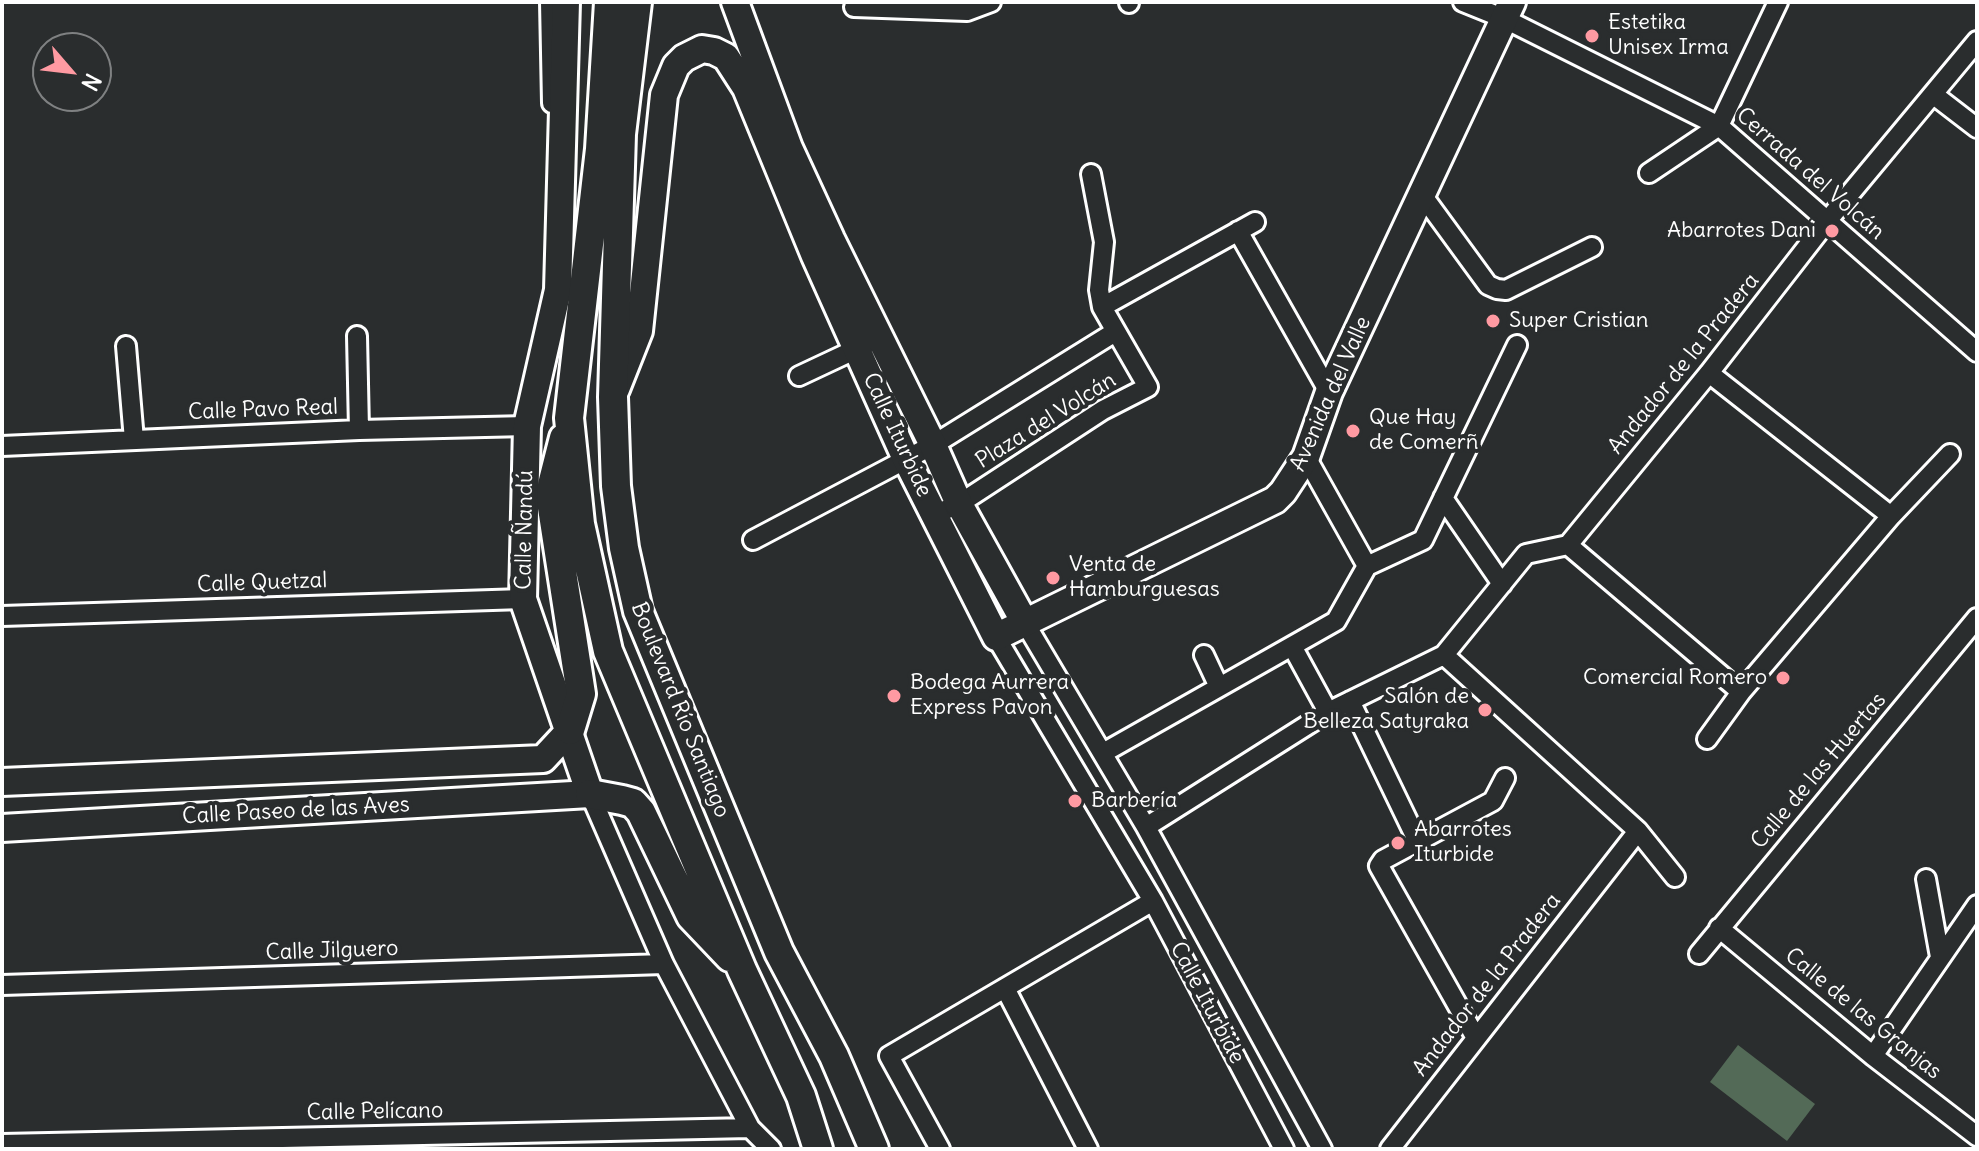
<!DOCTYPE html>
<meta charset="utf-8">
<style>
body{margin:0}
#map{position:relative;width:1979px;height:1151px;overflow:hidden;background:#2a2d2e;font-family:Delius,sans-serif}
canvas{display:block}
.frame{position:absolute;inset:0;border:4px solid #fff;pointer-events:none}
.north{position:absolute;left:32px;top:32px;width:80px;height:80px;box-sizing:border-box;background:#2a2d2e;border:2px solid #7f8182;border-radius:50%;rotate:118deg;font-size:22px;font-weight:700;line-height:32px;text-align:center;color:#fff}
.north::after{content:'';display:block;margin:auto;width:28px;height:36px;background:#ff9aa2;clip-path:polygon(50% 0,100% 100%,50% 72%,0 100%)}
</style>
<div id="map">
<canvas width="1979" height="1151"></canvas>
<div class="frame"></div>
<div class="north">N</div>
</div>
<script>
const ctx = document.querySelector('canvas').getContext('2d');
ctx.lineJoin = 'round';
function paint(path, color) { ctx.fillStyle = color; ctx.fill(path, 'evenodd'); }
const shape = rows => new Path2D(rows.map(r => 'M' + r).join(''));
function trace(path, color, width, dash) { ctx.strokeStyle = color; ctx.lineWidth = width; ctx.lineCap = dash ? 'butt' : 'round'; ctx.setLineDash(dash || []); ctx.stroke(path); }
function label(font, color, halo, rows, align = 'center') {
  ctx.font = font + ' Delius,sans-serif'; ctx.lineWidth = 8; ctx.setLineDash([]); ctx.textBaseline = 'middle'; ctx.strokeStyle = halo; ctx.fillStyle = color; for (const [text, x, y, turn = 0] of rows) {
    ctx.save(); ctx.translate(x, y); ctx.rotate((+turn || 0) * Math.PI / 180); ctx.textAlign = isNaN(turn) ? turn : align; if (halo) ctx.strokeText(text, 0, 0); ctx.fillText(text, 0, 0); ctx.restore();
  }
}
paint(shape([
 [1738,1045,1815,1104,1787,1141,1710,1082]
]), '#536a57');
const street = shape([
 [550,2,552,103],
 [1129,2,1129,3],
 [1463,2,1505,19,1719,126,1977,352],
 [854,7,967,11,991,2],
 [1934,95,1977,128],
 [1649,173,1719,126,1778,2],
 [1423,196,1488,285,1497,289,1506,290,1592,247],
 [1238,231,1329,392],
 [1102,307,1255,222],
 [357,336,359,430],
 [126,346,134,440],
 [1709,373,1891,516],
 [799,376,865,345],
 [2,446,359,430,527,426],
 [1306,457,1367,566],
 [1443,498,1502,584],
 [936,514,959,504,1103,410,1148,387,1102,307,1099,290,1104,242,1091,174],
 [753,540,933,445,1115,332],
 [1568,545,1741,692],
 [2,616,523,599],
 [1025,623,1146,827,1322,1149],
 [996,637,1153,901,1284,1149],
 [1292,646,1328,712],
 [1204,655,1219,687],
 [1444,655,1638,831,1675,877],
 [1350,701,1418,842],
 [1707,739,1741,692,1891,516,1950,454],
 [1103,753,1336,621,1367,566,1423,540,1517,345],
 [590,794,664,964,750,1128,771,1149],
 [1146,827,1328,712,1444,655,1526,554,1568,545,1709,373,1828,220,1977,41],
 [1926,879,1940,957],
 [1719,928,1873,1056,1977,1136],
 [1699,954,1977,618],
 [2,985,664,964],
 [1005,988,1088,1149],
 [1476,1038,1379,866,1383,860,1493,801,1505,778],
 [1873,1056,1977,905],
 [2,1144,750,1128],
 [940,1149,889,1056,1153,901],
 [1390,1149,1638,831]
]);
const secondary = shape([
 [735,2,789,148,831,239,933,445,959,504,1025,623],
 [616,389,639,331,664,95,676,66,684,58,702,49,714,51,726,57,746,88,815,256,906,459,996,637,1275,500,1283,492,1306,457,1329,392,1512,2],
 [2,782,543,759,570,730],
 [2,828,590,794,523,599,527,426,558,290,566,2]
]);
const primary = shape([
 [609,2,600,149,569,418,580,524,608,651,742,970,801,1096,818,1149],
 [637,2,621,134,613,397,616,486,624,548,638,611,779,952,834,1056,874,1149],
 [564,438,552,485,551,501,581,694,570,730],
 [590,794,622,800,633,803,641,812,691,916,730,957]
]);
trace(street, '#fff', 24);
trace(secondary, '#fff', 32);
trace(primary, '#fff', 34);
trace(street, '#2a2d2e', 18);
trace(secondary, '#2a2d2e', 26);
trace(primary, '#2a2d2e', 28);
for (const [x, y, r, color] of [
 [1592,36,8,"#ff9aa2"],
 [1832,231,8,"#ff9aa2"],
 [1493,321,8,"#ff9aa2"],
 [1353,431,8,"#ff9aa2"],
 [1053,578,8,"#ff9aa2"],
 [1783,678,8,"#ff9aa2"],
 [894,696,8,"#ff9aa2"],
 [1485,710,8,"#ff9aa2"],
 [1075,801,8,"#ff9aa2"],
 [1398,843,8,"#ff9aa2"]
]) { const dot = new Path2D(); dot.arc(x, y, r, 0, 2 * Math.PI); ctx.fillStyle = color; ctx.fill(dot); trace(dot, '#2a2d2e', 3); }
label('22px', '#fff', '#2a2d2e', [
 ["Estetika",1608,23],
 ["Unisex Irma",1608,48],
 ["Abarrotes Dani",1816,231,"right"],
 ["Super Cristian",1509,321],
 ["Que Hay",1369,418],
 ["de Comerñ",1369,443],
 ["Venta de",1069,565],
 ["Hamburguesas",1069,590],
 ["Comercial Romero",1767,678,"right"],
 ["Bodega Aurrera",910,683],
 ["Express Pavon",910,708],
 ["Salón de",1469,697,"right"],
 ["Belleza Satyraka",1469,722,"right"],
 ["Barbería",1091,801],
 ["Abarrotes",1414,830],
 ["Iturbide",1414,855]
], 'left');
label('22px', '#fff', '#2a2d2e', [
 ["Cerrada del Volcán",1810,174,41],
 ["Andador de la Pradera",1684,364,-51],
 ["Avenida del Valle",1331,394,-66],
 ["Calle Pavo Real",263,410,-2],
 ["Plaza del Volcán",1046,421,-32],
 ["Calle Iturbide",897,435,65],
 ["Calle Ñandú",525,530,-89],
 ["Calle Quetzal",262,583,-2],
 ["Boulevard Río Santiago",680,710,68],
 ["Calle de las Huertas",1819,771,-50],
 ["Calle Paseo de las Aves",296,811,-3],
 ["Calle Jilguero",332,951,-2],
 ["Andador de la Pradera",1487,985,-52],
 ["Calle Iturbide",1207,1003,62],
 ["Calle de las Granjas",1863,1014,39],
 ["Calle Pelícano",375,1112,-1]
]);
</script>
